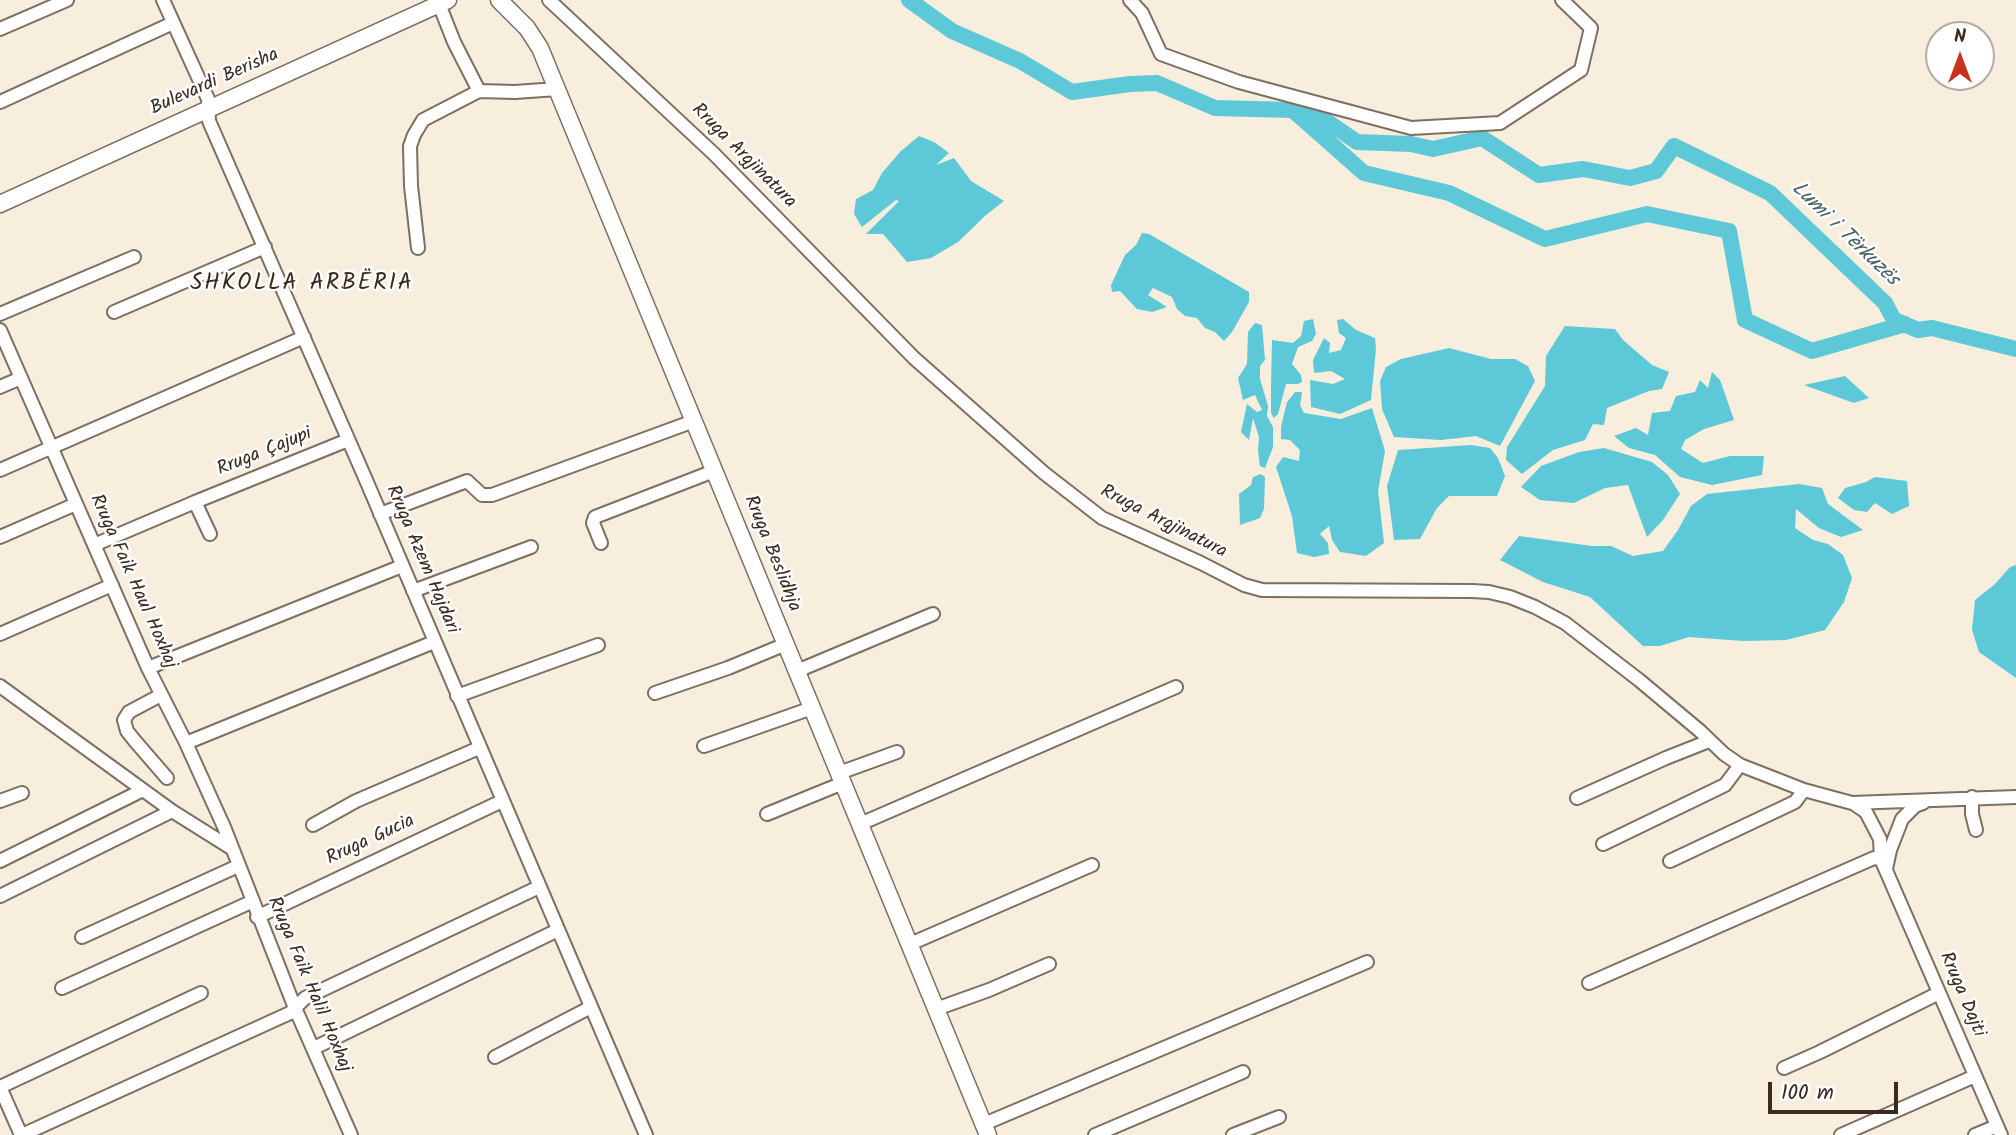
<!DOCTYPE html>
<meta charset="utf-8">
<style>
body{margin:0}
#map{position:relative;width:2016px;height:1135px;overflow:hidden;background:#f7eede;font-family:Kalam,sans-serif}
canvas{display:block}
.north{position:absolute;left:1925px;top:21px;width:70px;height:70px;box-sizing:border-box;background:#fff;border:2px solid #b1aaa5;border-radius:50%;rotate:0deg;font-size:19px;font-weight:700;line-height:28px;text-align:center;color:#3b2a1e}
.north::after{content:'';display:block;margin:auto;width:24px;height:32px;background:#c8321e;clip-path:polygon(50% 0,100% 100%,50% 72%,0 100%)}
.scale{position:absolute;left:1768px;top:1082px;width:130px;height:32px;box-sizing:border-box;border:4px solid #3b2a1e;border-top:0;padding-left:9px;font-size:21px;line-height:24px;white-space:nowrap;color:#3b2a1e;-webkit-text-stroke:5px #fff;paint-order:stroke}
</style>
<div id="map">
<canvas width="2016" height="1135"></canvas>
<div class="north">N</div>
<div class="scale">100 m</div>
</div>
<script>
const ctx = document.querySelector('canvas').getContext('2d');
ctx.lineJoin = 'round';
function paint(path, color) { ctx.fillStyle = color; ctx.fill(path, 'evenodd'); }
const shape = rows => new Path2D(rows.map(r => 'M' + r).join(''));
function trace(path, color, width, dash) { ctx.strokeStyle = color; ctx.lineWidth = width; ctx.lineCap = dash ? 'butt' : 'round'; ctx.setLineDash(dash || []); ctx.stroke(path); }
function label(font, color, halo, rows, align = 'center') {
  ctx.font = font + ' Kalam,sans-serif'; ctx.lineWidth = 5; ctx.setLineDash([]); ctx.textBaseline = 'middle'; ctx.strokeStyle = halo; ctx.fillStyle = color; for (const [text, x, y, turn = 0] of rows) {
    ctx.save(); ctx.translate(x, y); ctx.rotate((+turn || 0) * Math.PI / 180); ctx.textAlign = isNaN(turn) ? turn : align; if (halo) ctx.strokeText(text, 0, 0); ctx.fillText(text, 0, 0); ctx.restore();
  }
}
paint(shape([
 [919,136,934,142,949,153,936,165,954,158,971,181,1004,201,986,215,958,242,931,258,907,262,883,234,866,234,899,201,896,200,862,227,854,214,856,199,873,190,882,173,901,151],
 [1142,233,1149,234,1249,292,1249,302,1232,332,1224,341,1215,332,1205,328,1197,318,1185,316,1177,309,1172,297,1153,288,1148,295,1167,307,1152,312,1137,309,1120,291,1112,292,1111,285,1125,255,1136,245],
 [1313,319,1316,334,1312,341,1298,347,1292,364,1301,375,1302,382,1298,384,1286,384,1278,414,1274,418,1271,413,1271,387,1272,340,1293,343,1301,336,1304,321],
 [1343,319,1356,330,1375,338,1376,349,1371,400,1340,414,1311,407,1310,380,1333,384,1345,379,1331,371,1314,373,1313,360,1324,338,1330,343,1329,353,1341,350,1346,338,1339,333,1337,320],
 [1255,323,1262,325,1265,360,1260,366,1260,379,1268,406,1267,416,1273,427,1273,447,1265,468,1260,466,1258,451,1259,437,1253,418,1249,440,1241,432,1247,404,1257,412,1262,410,1255,395,1243,400,1238,378,1247,364,1248,332],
 [1565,326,1615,329,1623,340,1652,365,1669,372,1662,389,1649,391,1607,408,1604,425,1593,424,1585,440,1553,450,1522,474,1506,460,1507,447,1545,386,1546,356],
 [1449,348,1491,359,1515,359,1528,366,1535,381,1500,446,1476,436,1441,440,1394,437,1382,409,1380,381,1386,367,1401,359],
 [1712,372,1720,380,1734,420,1704,429,1685,440,1681,449,1703,463,1730,456,1764,456,1762,475,1712,485,1680,477,1655,455,1629,448,1614,436,1636,428,1648,435,1652,413,1670,411,1676,396,1695,392,1700,380,1708,388],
 [1845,376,1869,398,1854,403,1804,385],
 [1295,392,1302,392,1300,405,1304,413,1341,419,1372,408,1385,451,1378,491,1384,543,1366,556,1340,552,1332,540,1329,526,1320,534,1328,543,1329,554,1314,557,1297,553,1292,516,1276,467,1283,457,1299,461,1300,450,1290,440,1281,439,1281,427,1287,402],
 [1471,445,1490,448,1498,458,1505,476,1497,496,1449,496,1437,508,1420,539,1394,540,1387,486,1398,450],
 [1604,448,1652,462,1668,475,1680,494,1663,520,1647,537,1628,485,1605,488,1574,503,1540,500,1521,487,1541,466,1579,452],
 [1261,474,1265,477,1264,509,1260,518,1240,525,1239,494,1251,485,1253,477],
 [1875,477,1907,481,1909,506,1892,514,1875,503,1867,512,1854,510,1838,498,1845,488,1866,482],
 [1799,484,1822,488,1828,504,1863,530,1841,537,1819,528,1796,509,1795,528,1813,540,1828,544,1843,555,1852,578,1844,602,1825,630,1786,640,1743,641,1689,637,1660,646,1643,646,1590,597,1543,582,1500,560,1519,536,1592,546,1611,546,1633,556,1663,551,1678,530,1691,506,1707,494],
 [2016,565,2016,678,1979,652,1972,630,1975,600,1995,584,2010,567]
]), '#5dc8d7');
trace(shape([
 [909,0,952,31,1020,61,1072,92,1130,84,1157,83,1215,108,1292,110,1309,113,1325,120,1357,142,1411,144,1433,149,1482,138,1539,175,1583,169,1630,178,1656,171,1674,146,1770,193,1885,303,1894,320,1918,330,1932,328,2016,349],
 [1295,112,1364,173,1449,193,1545,239,1647,214,1729,231,1745,320,1812,351,1905,324]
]), '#5dc8d7', 16);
const minor = shape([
 [163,0,208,99,209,121,366,480,646,1135],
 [549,0,714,154,914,358,1044,473,1102,518,1201,563,1244,585,1262,590,1472,591,1489,592,1510,597,1535,607,1565,623,1639,680,1700,731,1724,754,1740,765,1804,790,1852,803,2016,797],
 [1130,0,1142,13,1161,54,1239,82,1411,128,1500,123,1581,70,1591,28,1562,0],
 [439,4,454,42,479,91,515,92,557,89],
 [0,29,67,0],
 [0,102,173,23],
 [418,248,411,186,410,146,414,135,423,120,479,91],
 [114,312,265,247],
 [0,314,134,257],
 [0,330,148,668,186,743,224,827,295,1008,351,1135],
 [0,387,21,378],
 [0,470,304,337],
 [195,502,348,440],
 [380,514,467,481,482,495,492,495,694,421],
 [0,537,76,504],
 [601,543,593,523,595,517,714,471],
 [94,545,195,502,210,534],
 [413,591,531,547],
 [0,634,112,585],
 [148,668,402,566],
 [797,671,933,614],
 [0,686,172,811,231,848],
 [655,693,728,668,786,644],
 [161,695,129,712,124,720,127,731,135,741,167,778],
 [457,696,598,645],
 [186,743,434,642],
 [704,746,812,708],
 [839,773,897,752],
 [1972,797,1972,814,1976,830],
 [1577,798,1666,758,1709,741],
 [0,801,22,793],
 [1853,803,1866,812,1880,839,1881,859,2001,1135],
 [767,814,843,783],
 [860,824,1176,687],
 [313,825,356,801,479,748],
 [1603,844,1725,785,1740,765],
 [0,861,143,790],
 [1670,861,1795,802,1804,790],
 [1886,869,1890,850,1902,819,1915,806,1923,803],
 [0,896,172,811],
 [257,917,502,801],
 [82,937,238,866],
 [910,944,1092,865],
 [1589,983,1874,858,1881,859],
 [62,988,251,902],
 [936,1009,989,990,1049,964],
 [314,1048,558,930],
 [495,1057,591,1007],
 [1784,1068,1820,1052,1939,993],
 [0,1087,201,993],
 [0,1087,21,1135],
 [984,1124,1367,962],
 [22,1135,290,1013,305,998,539,887],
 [1095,1135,1243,1072],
 [1233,1135,1279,1117],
 [1841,1135,1975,1076],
 [1975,1135,1997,1126]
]);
const major = shape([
 [499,0,527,28,540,48,988,1135],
 [0,204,448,0]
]);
trace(minor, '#7d6f61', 16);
trace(major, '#7d6f61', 19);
trace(minor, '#fff', 12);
trace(major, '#fff', 16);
label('19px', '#3b2a1e', '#fff', [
 ["Bulevardi Berisha",215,83,-24],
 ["Rruga Argjinatura",743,157,45],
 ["Rruga Çajupi",265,453,-22],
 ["Rruga Argjinatura",1163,523,27],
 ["Rruga Beslidhja",771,554,68],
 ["Rruga Azem Hajdari",421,560,67],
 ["Rruga Faik Haul Hoxhaj",132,582,66],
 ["Rruga Gucia",371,841,-25],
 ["Rruga Faik Halil Hoxhaj",308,985,67],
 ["Rruga Dajti",1961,995,67]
]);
label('italic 21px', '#47615f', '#fff', [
 ["Lumi i Tërkuzës",1844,235,44]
]);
ctx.letterSpacing = '2px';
label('23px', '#3b2a1e', '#fff', [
 ["SHKOLLA ARBËRIA",302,285]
]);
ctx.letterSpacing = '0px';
</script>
